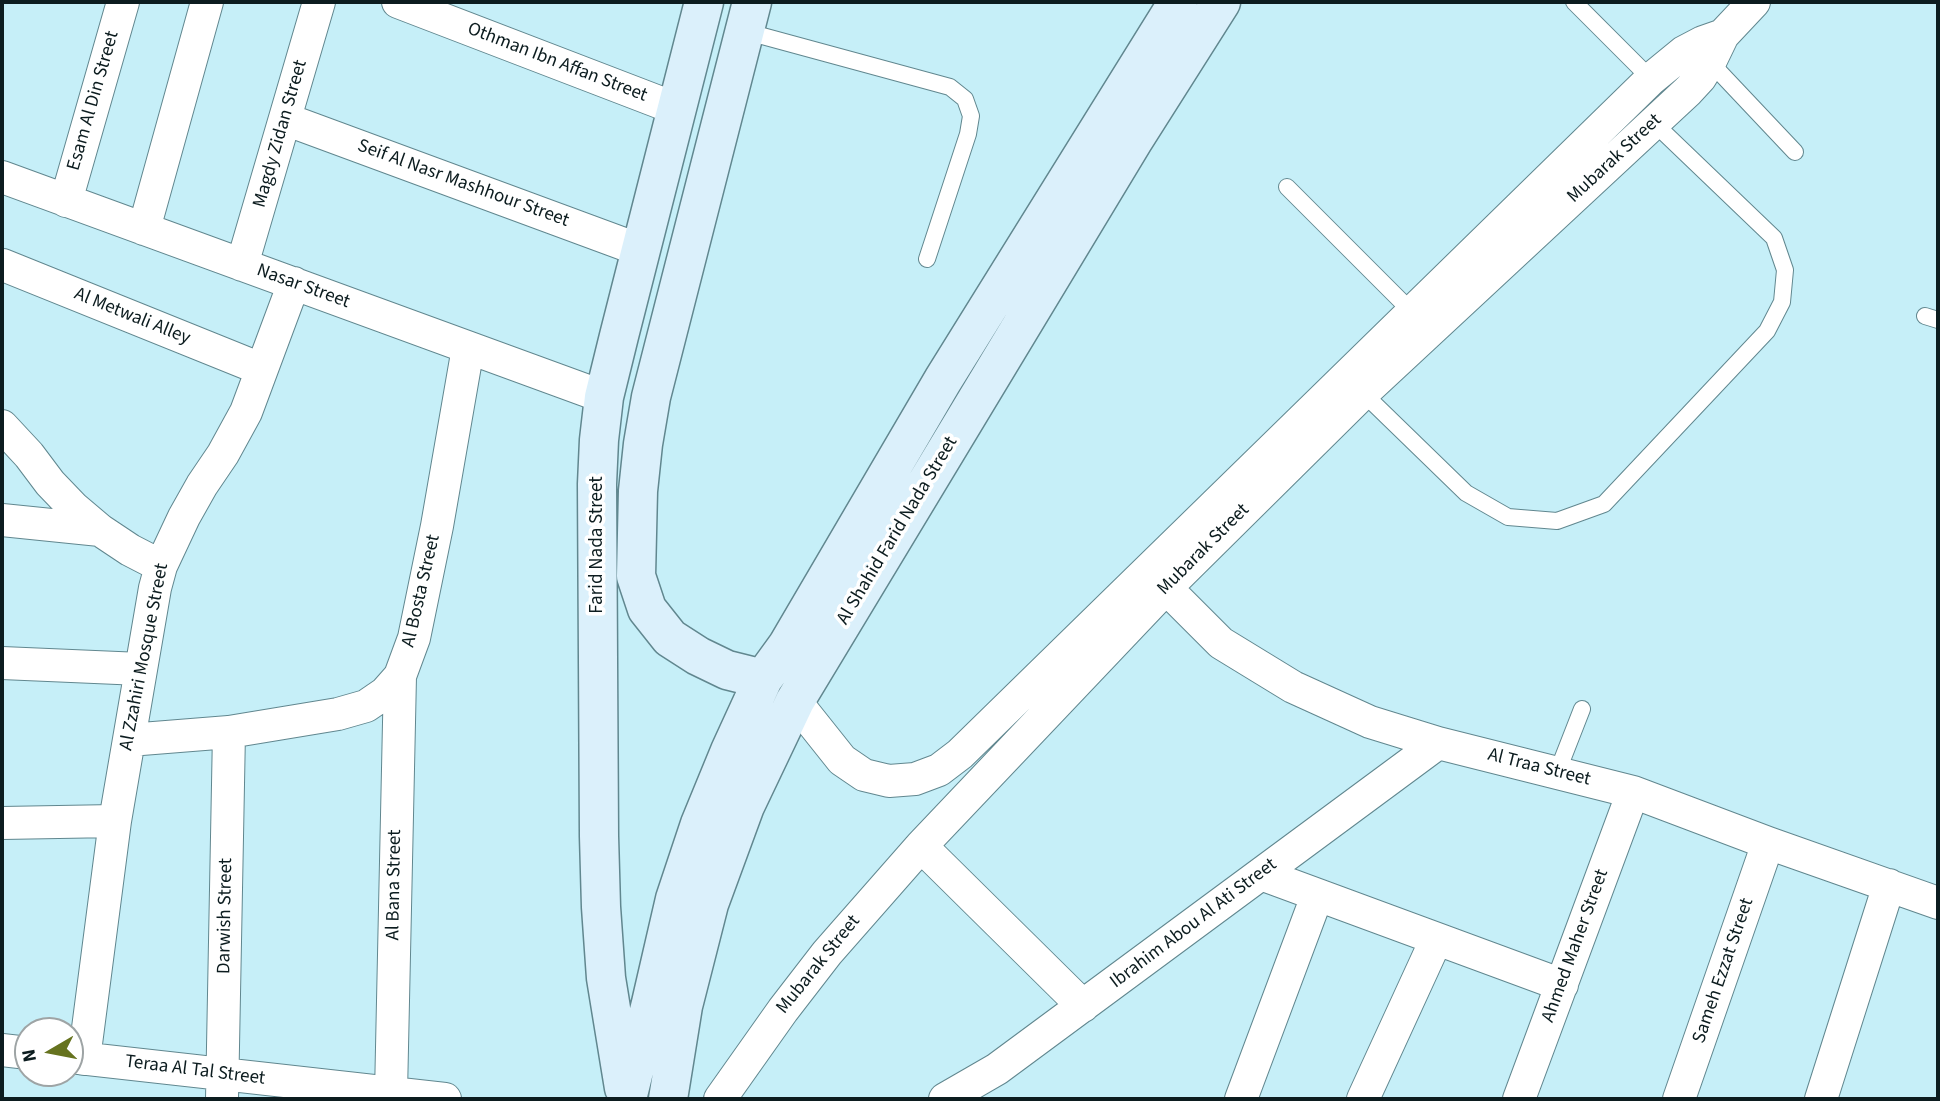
<!DOCTYPE html>
<style>
body{margin:0}
#map{position:relative;width:1940px;height:1101px;overflow:hidden;background:#c6eff8;font-family:"Source Sans 3",sans-serif}
canvas{display:block}
.frame{position:absolute;inset:0;border:4px solid #0c1c1f;pointer-events:none}
.north{position:absolute;left:14px;top:1017px;width:70px;height:70px;box-sizing:border-box;background:#fff;border:2px solid #9ea4a5;border-radius:50%;rotate:260deg;font-size:19px;font-weight:700;line-height:28px;text-align:center;color:#0c1c1f}
.north::after{content:'';display:block;margin:auto;width:24px;height:32px;background:#66731f;clip-path:polygon(50% 0,100% 100%,50% 72%,0 100%)}
</style>
<div id="map">
<canvas width="1940" height="1101"></canvas>
<div class="frame"></div>
<div class="north">N</div>
</div>
<script>
const ctx = document.querySelector('canvas').getContext('2d');
ctx.lineJoin = 'round';
const shape = rows => new Path2D(rows.map(r => 'M' + r).join(''));
function trace(path, color, width, dash) { ctx.strokeStyle = color; ctx.lineWidth = width; ctx.lineCap = dash ? 'butt' : 'round'; ctx.setLineDash(dash || []); ctx.stroke(path); }
function label(font, color, halo, rows, align = 'center') {
  ctx.font = font + ' "Source Sans 3",sans-serif'; ctx.lineWidth = 7; ctx.setLineDash([]); ctx.textBaseline = 'middle'; ctx.strokeStyle = halo; ctx.fillStyle = color; for (const [text, x, y, turn = 0] of rows) {
    ctx.save(); ctx.translate(x, y); ctx.rotate((+turn || 0) * Math.PI / 180); ctx.textAlign = isNaN(turn) ? turn : align; if (halo) ctx.strokeText(text, 0, 0); ctx.fillText(text, 0, 0); ctx.restore();
  }
}
const service = shape([
 [1574,2,1651,79],
 [744,31,950,87,965,99,971,116,968,134,927,259],
 [1710,62,1795,152],
 [1287,187,1412,312],
 [1925,316,1938,320],
 [1363,393,1466,493,1508,517,1557,521,1604,504,1767,331,1782,302,1785,270,1774,238,1654,123],
 [1557,773,1582,709]
]);
const minor = shape([
 [398,2,677,109],
 [285,119,640,250],
 [2,177,604,397],
 [66,201,123,2],
 [144,229,207,2],
 [3,265,261,369],
 [242,265,319,2],
 [2,426,29,455,50,483,74,508,100,530,130,550,161,566],
 [2,520,100,530],
 [1166,588,1221,643,1293,687,1370,722,1438,743,1633,792,1768,843,1938,903],
 [2,663,141,669],
 [795,701,842,760,864,775,889,781,915,779,939,770,960,754,1651,79,1684,52,1703,42,1723,35],
 [129,740,229,732,338,714,366,706,385,693,400,676,414,638,437,526,468,348],
 [2,823,115,821],
 [921,846,1083,1006],
 [1261,874,1562,985],
 [2,1050,28,1053],
 [70,1057,445,1099],
 [84,1059,115,821,155,588,161,566,184,517,202,485,223,454,246,412,294,283],
 [391,1094,400,676],
 [222,1099,229,732],
 [720,1099,783,1010,827,953,921,846,1166,588,1363,393,1688,91,1700,78,1710,62,1723,35,1754,2],
 [945,1099,997,1069,1438,743],
 [1241,1099,1317,896],
 [1363,1099,1436,940],
 [1519,1099,1633,792],
 [1679,1099,1768,843],
 [1821,1099,1889,885]
]);
const secondary = shape([
 [752,2,651,397,643,444,638,491,636,576,647,609,670,638,698,656,727,670,763,679],
 [624,1088,606,978,601,907,599,836,597,484,599,440,604,397,619,336,704,2],
 [627,1099,651,1003,675,899,700,824,730,751,763,679,787,646,943,380,1178,2],
 [668,1099,683,1006,709,904,745,806,795,701,1133,141,1221,2]
]);
trace(service, '#61878f', 18);
trace(minor, '#61878f', 34);
trace(secondary, '#61878f', 41);
trace(service, '#fff', 16);
trace(minor, '#fff', 32);
trace(secondary, '#dbf0fb', 38);
label('19px', '#0c1c1f', '#fff', [
 ["Othman Ibn Affan Street",557,63,21],
 ["Esam Al Din Street",94,101,-74],
 ["Magdy Zidan Street",281,134,-74],
 ["Mubarak Street",1615,159,-43],
 ["Seif Al Nasr Mashhour Street",463,184,20],
 ["Nasar Street",303,287,20],
 ["Al Metwali Alley",132,317,22],
 ["Al Shahid Farid Nada Street",898,531,-59],
 ["Farid Nada Street",598,545,-90],
 ["Mubarak Street",1204,550,-45],
 ["Al Bosta Street",422,591,-77],
 ["Al Zzahiri Mosque Street",145,657,-79],
 ["Al Traa Street",1539,768,14],
 ["Al Bana Street",395,885,-89],
 ["Darwish Street",226,916,-89],
 ["Ibrahim Abou Al Ati Street",1194,924,-37],
 ["Ahmed Maher Street",1576,946,-70],
 ["Mubarak Street",819,965,-51],
 ["Sameh Ezzat Street",1724,971,-71],
 ["Teraa Al Tal Street",195,1071,7]
]);
</script>
